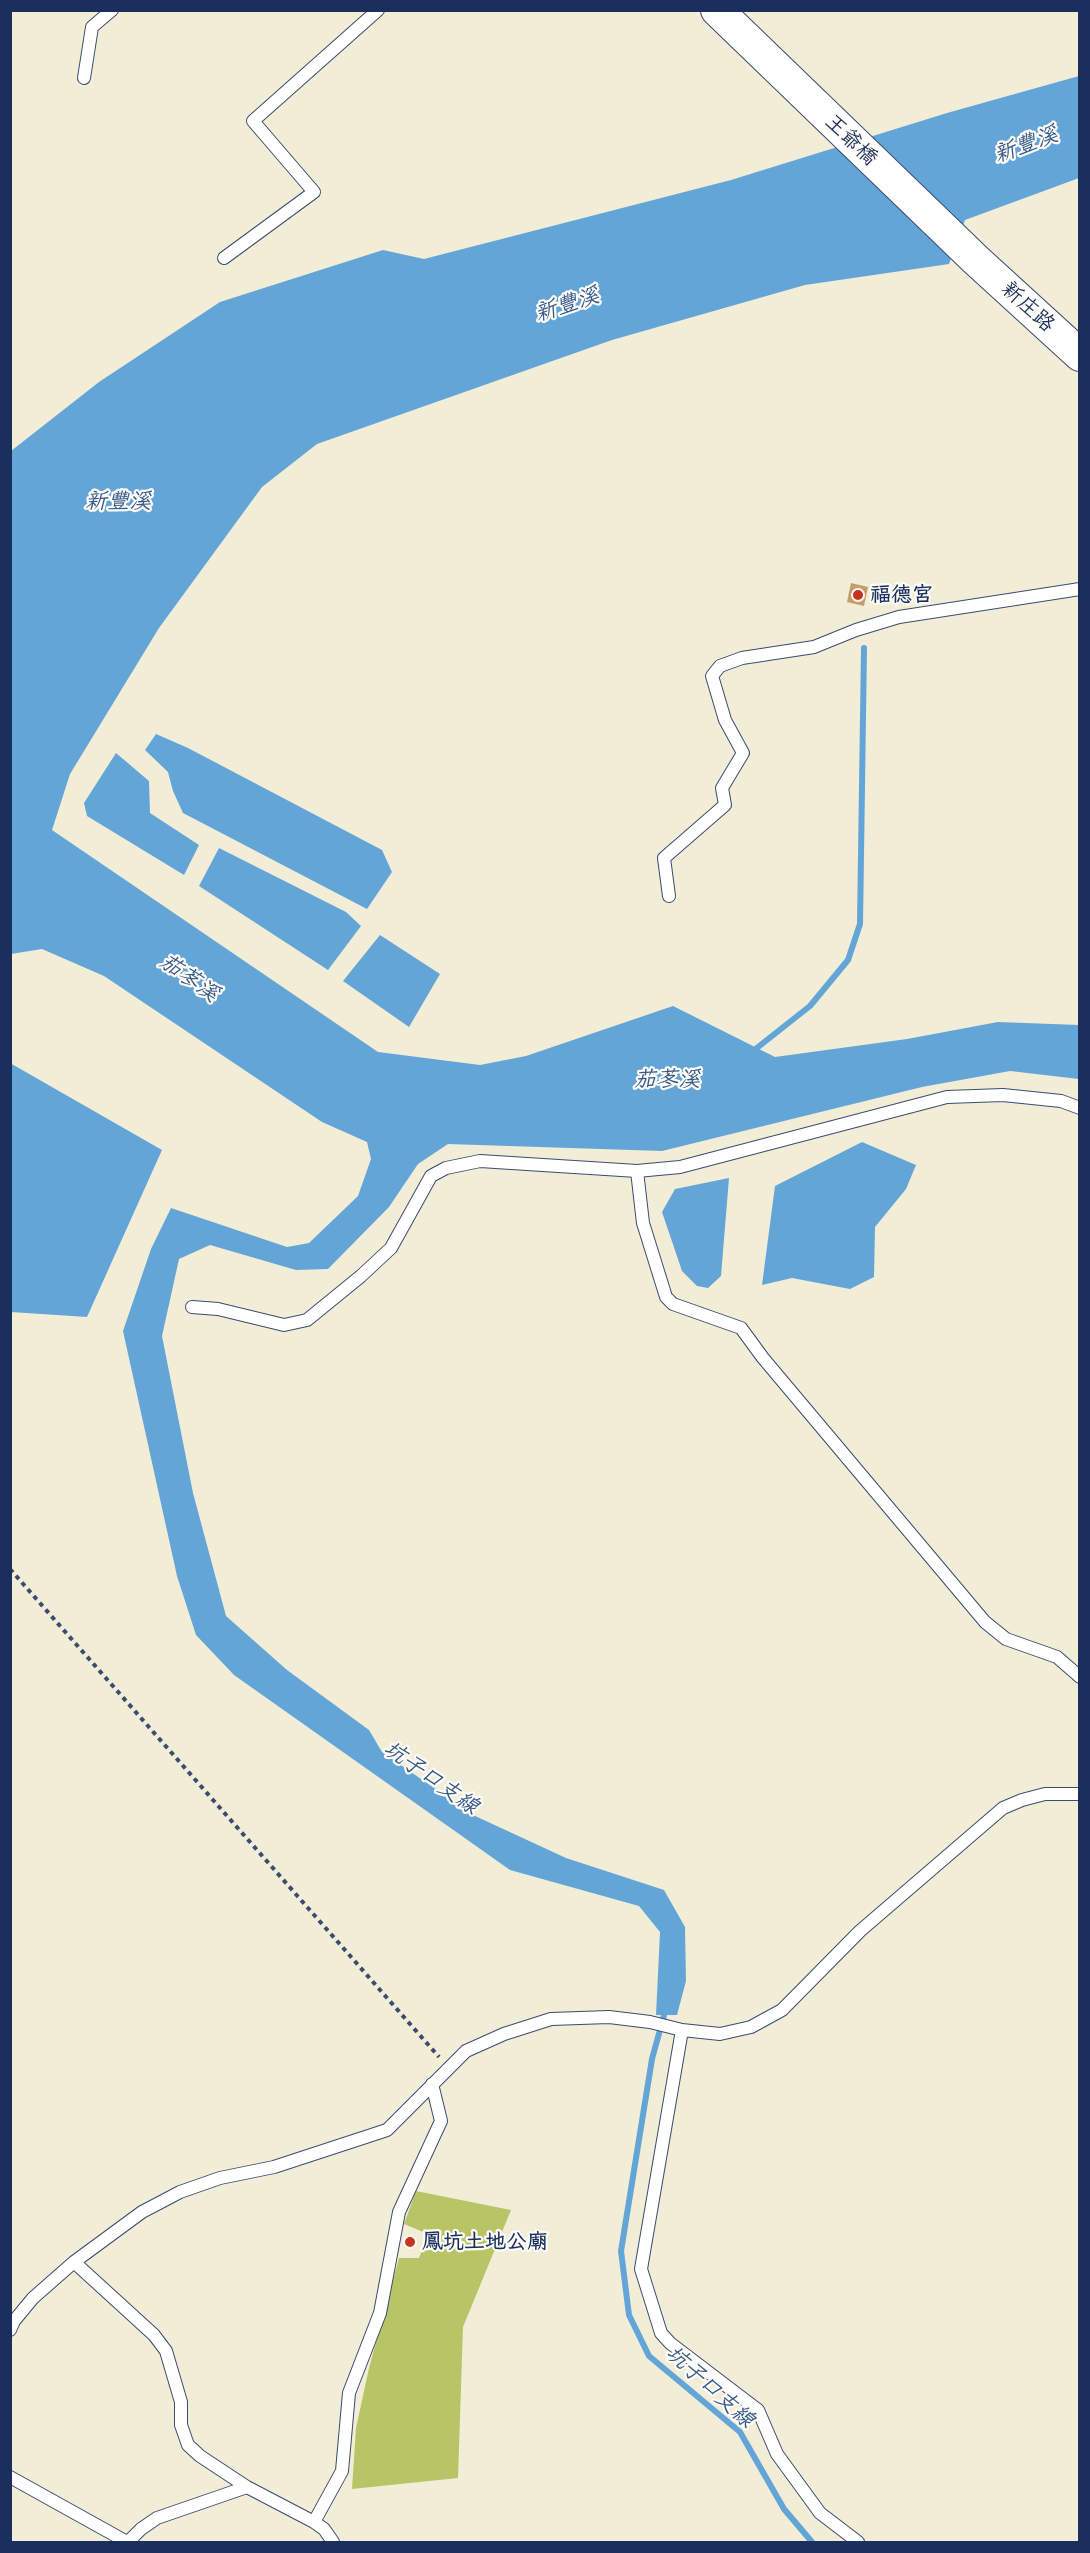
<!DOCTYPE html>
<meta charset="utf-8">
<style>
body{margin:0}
#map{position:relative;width:1090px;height:2553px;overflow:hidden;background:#f1edd7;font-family:"Comic Neue",sans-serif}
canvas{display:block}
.frame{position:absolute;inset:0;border:12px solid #1b2f5e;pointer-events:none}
</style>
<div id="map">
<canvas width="1090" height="2553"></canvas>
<div class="frame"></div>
</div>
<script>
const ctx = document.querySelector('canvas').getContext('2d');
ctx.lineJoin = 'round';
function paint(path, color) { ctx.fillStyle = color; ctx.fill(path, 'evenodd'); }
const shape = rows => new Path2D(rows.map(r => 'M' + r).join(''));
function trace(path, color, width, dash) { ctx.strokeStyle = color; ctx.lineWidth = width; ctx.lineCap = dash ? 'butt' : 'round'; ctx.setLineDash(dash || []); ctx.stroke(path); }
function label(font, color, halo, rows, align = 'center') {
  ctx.font = font + ' "Comic Neue","LXGW WenKai TC",sans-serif'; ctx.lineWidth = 4.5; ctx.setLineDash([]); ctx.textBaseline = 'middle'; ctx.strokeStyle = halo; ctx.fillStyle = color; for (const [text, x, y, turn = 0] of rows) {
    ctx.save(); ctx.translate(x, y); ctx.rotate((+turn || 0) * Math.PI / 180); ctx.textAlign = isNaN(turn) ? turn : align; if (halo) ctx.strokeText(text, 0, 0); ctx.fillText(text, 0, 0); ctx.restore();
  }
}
paint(shape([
 [416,2191,511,2210,463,2327,458,2478,352,2489,356,2428,369,2368,399,2258,419,2258,428,2234,404,2224]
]), '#b7c567');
paint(shape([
 [1079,76,1079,178,965,220,949,264,805,285,612,340,317,444,262,487,159,628,70,774,52,830,378,1052,480,1065,526,1056,673,1006,775,1057,907,1039,998,1022,1079,1025,1079,1079,1010,1071,922,1087,662,1151,448,1144,418,1164,389,1207,328,1269,296,1270,210,1245,179,1259,162,1336,193,1493,226,1616,287,1670,369,1730,382,1752,473,1815,566,1858,664,1890,685,1927,686,1981,677,2015,656,2015,660,1932,639,1906,510,1870,234,1675,196,1635,177,1576,123,1331,151,1249,171,1208,287,1247,309,1243,358,1196,371,1159,367,1142,322,1122,104,976,42,949,11,954,11,451,99,382,220,302,383,250,424,259,731,180,947,113],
 [156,734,188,748,382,850,392,872,367,909,183,813,173,791,168,772,145,750],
 [116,753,149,781,150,813,199,845,184,875,87,816,84,803],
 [219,848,346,912,361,926,328,970,199,886],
 [380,935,440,974,409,1027,343,981],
 [10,1063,162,1150,87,1317,11,1312],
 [862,1142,916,1165,906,1189,875,1227,874,1277,850,1289,792,1278,762,1285,775,1186],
 [729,1178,721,1276,708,1288,697,1286,682,1271,662,1212,675,1189]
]), '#64a5d8');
trace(shape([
 [753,1051,810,1006,848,960,860,924,864,648],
 [666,2008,652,2059,621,2251,629,2315,649,2356,740,2432,784,2509,812,2542]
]), '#64a5d8', 6);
paint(shape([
 [851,583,868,587,864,606,847,602]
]), '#c79c6c');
const lane = shape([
 [84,78,92,27,112,10],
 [224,258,314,192,253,121,378,10],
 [669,896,664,858,725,805,722,788,743,753,725,720,712,676,720,666,742,658,814,647,856,630,899,617,1080,589],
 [637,1171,643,1223,666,1297,673,1304,741,1328,763,1358,985,1622,1006,1639,1057,1657,1080,1677],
 [192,1307,218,1309,284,1325,307,1320,361,1276,391,1248,431,1176,446,1168,480,1161,637,1171,680,1167,947,1097,1003,1095,1061,1101,1080,1108],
 [682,2030,641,2269,661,2333,670,2343,758,2410,777,2454,820,2513,858,2542],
 [74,2262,154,2335,166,2351,181,2402,181,2425,188,2445,200,2456,247,2487,314,2522,324,2529,333,2542],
 [10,2330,14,2321,33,2298,74,2262,142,2212,180,2192,220,2178,274,2167,387,2130,466,2051,504,2034,551,2019,609,2017,650,2022,682,2030,720,2034,751,2027,782,2010,860,1931,1003,1808,1022,1800,1045,1794,1080,1794],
 [10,2477,127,2542],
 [314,2522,342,2471,349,2393,380,2313,399,2212,441,2121,432,2084],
 [128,2542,141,2529,157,2518,247,2487]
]);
const secondary = shape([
 [717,10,976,260,1080,355]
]);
trace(lane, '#3b4c70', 14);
trace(secondary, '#3b4c70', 34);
trace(shape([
 [10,1569,439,2057]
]), '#3b4c70', 4, [4.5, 4.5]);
trace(lane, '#fff', 12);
trace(secondary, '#fff', 32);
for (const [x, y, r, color] of [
 [858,595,6,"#c8321e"],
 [410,2242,6,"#c8321e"]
]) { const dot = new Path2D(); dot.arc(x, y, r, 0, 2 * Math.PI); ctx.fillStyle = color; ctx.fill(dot); trace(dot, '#fdfcf7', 2); }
label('21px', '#1b2f5e', '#fdfcf7', [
 ["王爺橋",851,140,44],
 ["新庄路",1028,307,42]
]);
label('bold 21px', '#1b2f5e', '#fdfcf7', [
 ["福德宫",870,595],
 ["鳳坑土地公廟",422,2242]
], 'left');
label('italic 22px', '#355889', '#fdfcf7', [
 ["新豐溪",1026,145,-20],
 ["新豐溪",567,305,-18],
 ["新豐溪",118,502],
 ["茄苳溪",189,978,35],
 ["茄苳溪",667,1080],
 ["坑子口支線",431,1778,35],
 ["坑子口支線",710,2387,42]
]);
</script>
